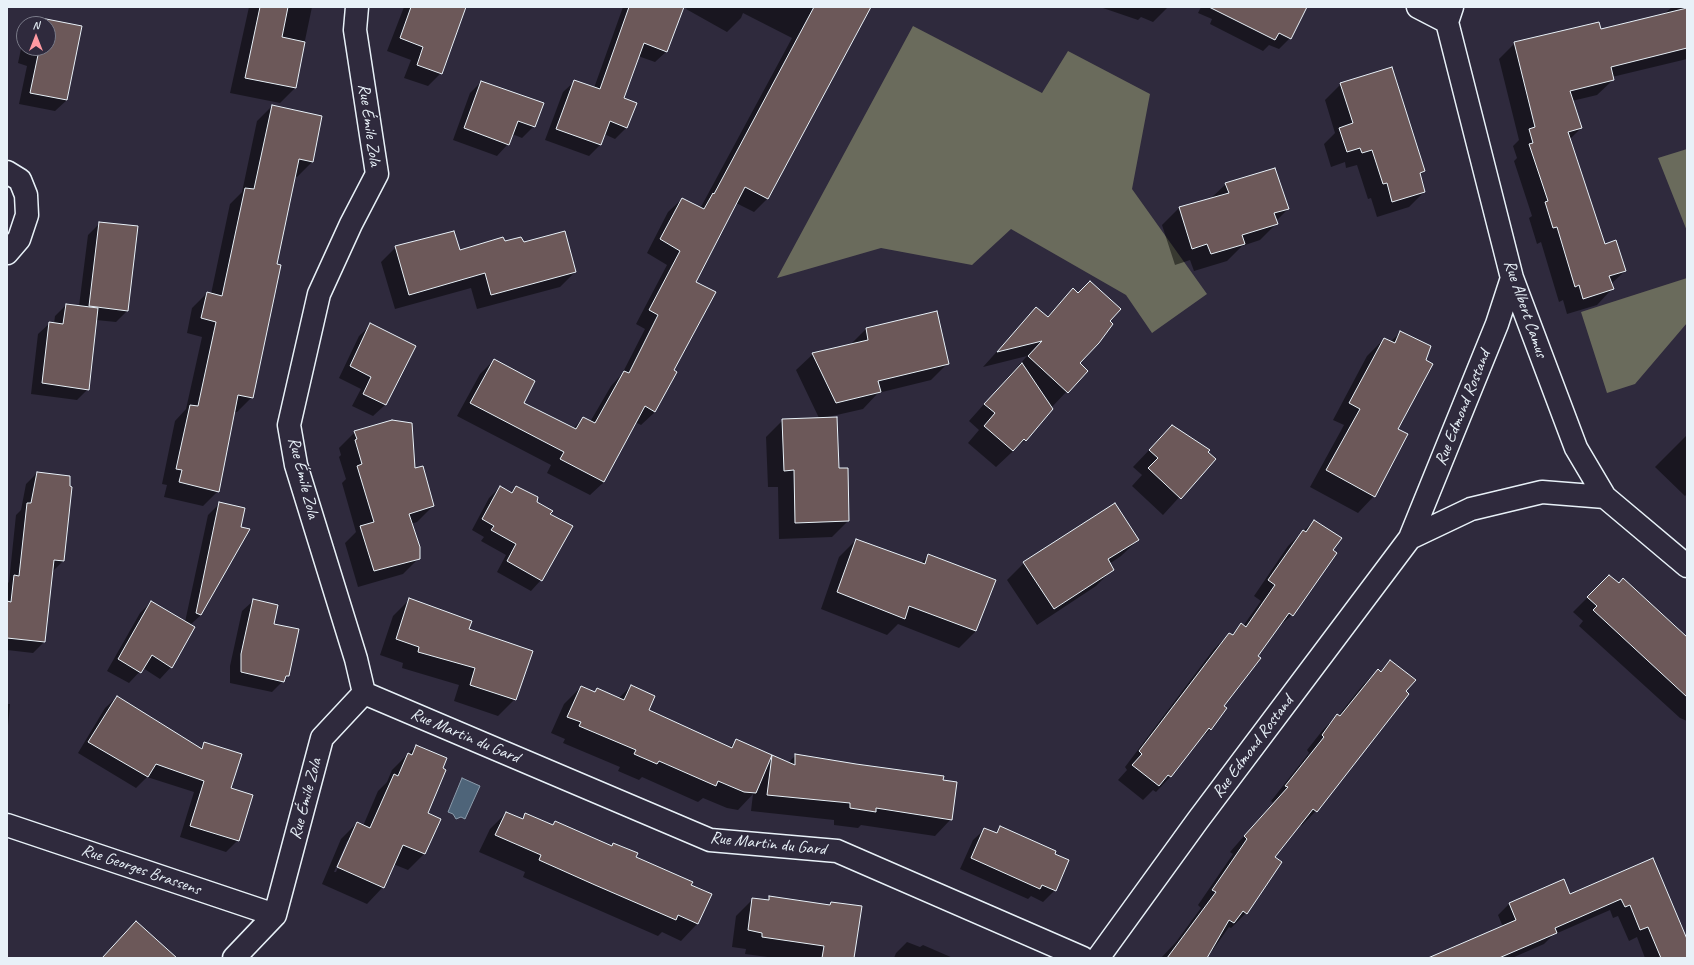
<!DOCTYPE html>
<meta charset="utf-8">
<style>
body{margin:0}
#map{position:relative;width:1694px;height:965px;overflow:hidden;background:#2f2a3d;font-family:Caveat,sans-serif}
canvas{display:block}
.frame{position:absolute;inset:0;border:8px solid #e8f1f8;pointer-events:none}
.north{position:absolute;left:16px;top:16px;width:40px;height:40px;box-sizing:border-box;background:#2f2a3d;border:1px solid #797a88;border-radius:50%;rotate:0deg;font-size:11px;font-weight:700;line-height:16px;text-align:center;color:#e8f1f8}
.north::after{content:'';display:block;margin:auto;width:14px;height:18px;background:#ff9aa2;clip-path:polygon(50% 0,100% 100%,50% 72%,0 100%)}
</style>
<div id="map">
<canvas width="1694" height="965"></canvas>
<div class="frame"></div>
<div class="north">N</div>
</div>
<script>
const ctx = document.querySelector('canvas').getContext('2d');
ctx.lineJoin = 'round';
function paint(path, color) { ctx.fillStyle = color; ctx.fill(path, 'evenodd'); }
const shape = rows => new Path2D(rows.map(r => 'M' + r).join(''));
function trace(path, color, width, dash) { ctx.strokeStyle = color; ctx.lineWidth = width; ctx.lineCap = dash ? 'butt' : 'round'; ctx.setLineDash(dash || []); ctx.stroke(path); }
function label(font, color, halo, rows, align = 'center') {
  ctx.font = font + ' Caveat,sans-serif'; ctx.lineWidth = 3; ctx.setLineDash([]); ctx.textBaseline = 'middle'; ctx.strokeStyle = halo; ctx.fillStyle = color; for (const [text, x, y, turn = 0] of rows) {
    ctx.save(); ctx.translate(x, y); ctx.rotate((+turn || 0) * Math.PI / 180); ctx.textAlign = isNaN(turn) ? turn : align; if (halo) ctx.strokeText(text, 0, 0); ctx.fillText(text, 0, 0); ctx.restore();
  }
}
paint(shape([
 [913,26,1042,93,1068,51,1150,94,1132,189,1207,294,1152,333,1126,295,1011,229,972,265,881,248,777,278],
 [1687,149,1687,231,1658,158],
 [1687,278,1687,323,1635,384,1607,393,1581,312]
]), '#6a6b5c');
const water = shape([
 [462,778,480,786,465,819,461,817,456,819,453,814,448,812,462,778]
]);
paint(water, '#4e6479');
trace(water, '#8c9cac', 1);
paint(shape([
 [249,7,312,7,295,88,280,103,230,93],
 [404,7,454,7,441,73,428,86,404,78,411,60,387,51],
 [623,7,677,7,667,51,655,62,638,56,623,99,626,128,615,139,604,134,601,144,589,156,545,140,563,92,575,81,594,88],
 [687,7,870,7,767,199,754,212,736,203,695,282,672,371,676,373,655,412,641,425,635,422,604,482,590,495,547,473,551,465,457,416,480,374,494,360,522,403,573,429,583,418,590,422,611,386,622,374,645,329,636,324,667,265,647,253,668,212,682,199,699,208,702,205,792,38,743,13,741,18,727,32,686,9],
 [1100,7,1168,7,1153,22,1141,17,1138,20],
 [1201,7,1298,7,1290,38,1279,49,1269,45,1263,51,1210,24,1212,19,1198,13],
 [1672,7,1687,7,1687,59,1612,77,1613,80,1597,95,1572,101,1581,128,1570,139,1604,245,1625,271,1611,284,1612,289,1597,305,1567,314,1563,300,1559,302,1541,242,1537,244,1529,218,1532,216,1514,161,1517,158,1513,146,1519,140,1499,59,1515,43,1600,30,1664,14],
 [37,18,80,27,67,100,55,111,19,104,27,66,18,63,24,35,24,48,48,48,48,24,31,24],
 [481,82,534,126,522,138,512,134,508,144,497,156,453,140,470,93],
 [1341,84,1424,171,1420,176,1424,192,1409,207,1377,217,1371,198,1368,199,1357,165,1346,168,1345,162,1331,167,1324,144,1335,133,1325,100],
 [272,106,321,117,312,162,297,177,294,176,275,265,252,397,237,412,234,412,218,491,203,506,164,497,167,485,162,484,175,421,186,409,202,337,187,333,192,308,207,293,211,294,230,204,242,192,257,121],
 [1226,184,1288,209,1276,221,1277,223,1260,240,1242,246,1227,261,1194,271,1190,260,1175,265,1162,225,1179,208,1210,199],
 [99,224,137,227,127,311,116,322,96,320,88,389,77,400,31,394,38,334,50,323,54,324,55,316,66,305,79,306,88,235],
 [504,243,523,243,575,272,560,287,477,309,471,288,395,309,381,262,396,247,459,251],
 [1073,289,1109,321,1078,363,1086,371,1051,408,1025,440,996,467,968,443,979,430,969,421,1027,356,983,367,1036,308,1047,317],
 [936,312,948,363,931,380,878,393,863,409,828,417,848,521,832,537,779,539,778,487,768,487,766,437,783,420,819,418,796,370,813,354,850,345,866,329],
 [371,325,415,347,385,405,373,416,352,406,361,389,339,378,359,336],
 [1401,332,1397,429,1374,496,1358,513,1310,487,1344,425,1333,420,1367,356,1384,339,1390,342],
 [1172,426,1214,459,1163,515,1132,486,1142,475,1133,467],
 [355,432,414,469,433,506,417,522,411,524,419,558,403,574,358,587,345,543,356,532,342,483,346,479,339,457,341,455,339,448],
 [1687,435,1687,494,1685,496,1655,467],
 [37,473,71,487,63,561,52,572,44,642,33,653,7,650,7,584,9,582,16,515,21,510,26,484],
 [500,487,510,493,516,487,549,514,541,580,531,591,497,572,506,555,481,541,484,537,472,530,489,498],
 [220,503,201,615,190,625,171,667,160,679,143,668,129,683,107,671,140,613,151,602,185,622,208,515],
 [1314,521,1331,550,1292,615,1276,629,1223,706,1226,709,1210,730,1195,744,1170,777,1156,792,1153,790,1143,800,1118,780,1127,770,1125,767,1214,649,1229,634,1231,635,1241,625,1243,626,1261,601,1254,596,1288,546],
 [856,540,920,564,928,556,994,581,976,631,959,648,898,624,887,635,821,609,839,557],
 [1138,540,1121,556,1109,564,1113,569,1096,586,1037,625,1007,580,1024,563],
 [1609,576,1687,638,1687,721,1680,718,1579,626,1583,621,1573,612],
 [409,600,467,630,515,699,498,716,454,701,459,685,402,668,403,663,380,655,393,616],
 [253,601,273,625,288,676,272,692,230,683,230,666,242,611],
 [1390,662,1316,811,1301,826,1299,825,1273,857,1246,913,1231,928,1229,927,1207,958,1161,958,1176,942,1201,908,1198,905,1233,854,1230,852,1273,803,1271,801,1309,753,1307,750,1322,731,1337,715,1338,716,1362,686,1378,670,1380,672],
 [631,686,648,710,730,747,736,741,769,760,773,757,788,763,796,755,942,781,951,819,935,836,861,825,858,828,834,825,834,820,751,811,753,794,738,810,727,808,703,798,698,802,642,777,639,780,618,771,620,767,563,743,565,739,551,733,564,704,581,687,594,693,597,690,618,699],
 [117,697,199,749,205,743,229,788,238,840,226,852,180,837,194,792,147,777,136,788,78,753,105,708],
 [7,704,10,704,7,737],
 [416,746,426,813,440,819,424,854,408,870,393,864,383,887,367,904,322,884,341,839,357,823,363,826,378,791,387,782,392,770],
 [347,841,350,841,336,872,334,872],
 [506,813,521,819,525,814,552,826,555,822,611,847,613,844,689,886,710,895,697,924,681,941,662,932,658,936,523,877,525,872,479,852,490,829],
 [1001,827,1053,855,1055,890,1043,902,1031,896,1028,899,960,869,973,840,985,829,995,833],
 [1653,860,1687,939,1687,958,1645,958,1637,937,1629,941,1618,916,1613,918,1610,910,1553,935,1544,944,1512,958,1430,958,1503,927,1498,915,1509,904,1569,895],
 [770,897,828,906,831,903,853,958,775,958,745,954,746,949,732,947,736,916,753,899,766,901],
 [907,942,920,947,923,945,953,958,894,958,896,953]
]), '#0007');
const building = shape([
 [260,7,288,7,282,37,305,42,296,88,245,78,260,7],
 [411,7,466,7,442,74,417,65,423,47,400,38,411,7],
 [629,7,684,7,667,52,644,43,624,98,637,103,627,128,610,121,601,145,556,129,574,80,600,89,629,7],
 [814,7,871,7,768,199,745,187,696,282,716,292,674,370,677,372,655,412,645,406,604,482,560,459,564,452,470,403,494,359,535,381,524,403,576,429,583,417,595,423,624,371,629,373,658,315,649,310,680,251,660,239,682,198,704,209,713,193,714,194,814,7],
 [1209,7,1307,7,1291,39,1279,33,1275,40,1209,7],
 [1687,8,1687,48,1611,67,1614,80,1570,91,1582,128,1568,132,1605,244,1616,240,1626,271,1609,276,1614,289,1583,299,1579,285,1575,287,1557,227,1553,228,1545,202,1548,201,1529,144,1533,143,1529,129,1535,127,1514,42,1599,22,1601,29,1687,8],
 [36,17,82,26,67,100,30,93,38,55,29,52,30,48,48,48,48,24,35,24,36,17],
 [1392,67,1425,171,1420,173,1425,192,1392,202,1387,183,1383,184,1372,150,1362,153,1360,148,1347,152,1339,128,1353,123,1340,83,1392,67],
 [481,81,544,103,535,127,518,121,509,145,464,128,481,81],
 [272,105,322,116,313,162,299,159,277,264,281,265,253,398,238,395,219,492,179,482,182,470,176,469,190,405,198,406,216,322,201,318,207,292,222,296,245,188,254,189,272,105],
 [1275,168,1289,209,1274,213,1278,224,1242,235,1245,244,1211,254,1207,244,1192,249,1179,207,1229,193,1225,183,1275,168],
 [99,222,138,226,128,311,89,306,99,222],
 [454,231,460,250,503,237,505,241,521,237,524,242,565,231,576,272,491,295,485,273,409,295,395,246,454,231],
 [1090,281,1121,309,1110,321,1113,324,1099,343,1080,363,1088,371,1068,393,1028,356,1042,341,997,352,1036,307,1048,317,1073,288,1078,293,1090,281],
 [66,304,98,308,89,390,42,383,49,322,63,324,66,304],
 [937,311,949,364,878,381,881,392,836,403,812,353,868,340,866,328,937,311],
 [370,323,416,346,386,405,363,394,371,377,350,366,370,323],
 [1400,331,1431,346,1426,360,1433,364,1398,429,1408,434,1375,497,1326,470,1360,409,1349,403,1384,338,1395,343,1400,331],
 [1022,363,1053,409,1026,441,1024,439,1013,451,984,426,995,413,984,404,1022,363],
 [837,417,839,468,848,468,849,521,795,523,794,470,784,471,782,419,837,417],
 [392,420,412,423,415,468,423,466,434,506,409,514,420,547,420,559,374,571,360,526,374,522,357,466,362,464,355,440,357,439,354,431,392,420],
 [1172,425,1210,450,1208,452,1216,459,1181,499,1148,468,1158,458,1149,450,1172,425],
 [37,472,70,476,70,486,72,487,64,561,54,560,45,642,7,638,7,601,11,602,14,575,19,576,27,503,31,503,37,472],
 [500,486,512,493,516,486,538,497,537,502,553,511,550,514,573,526,542,581,507,561,516,544,491,530,494,526,482,519,500,486],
 [219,502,245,508,241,527,250,529,201,615,196,613,219,502],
 [1115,503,1139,540,1108,559,1114,570,1054,609,1023,562,1115,503],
 [1314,520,1342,538,1333,550,1337,553,1293,616,1289,613,1258,656,1261,658,1224,706,1227,708,1211,730,1209,728,1171,777,1168,775,1159,786,1132,765,1142,754,1139,751,1229,633,1233,635,1241,623,1246,627,1275,585,1268,580,1303,530,1306,532,1314,520],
 [856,539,925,564,928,554,996,580,976,631,909,606,905,619,837,592,856,539],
 [1609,575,1619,583,1623,578,1687,637,1687,697,1593,610,1597,606,1587,597,1609,575],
 [409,598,472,621,469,629,533,651,516,700,470,685,475,668,418,652,419,647,396,639,409,598],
 [253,599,278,605,274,624,299,629,289,676,286,676,284,682,241,672,241,654,253,599],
 [151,601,195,627,172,668,152,655,141,673,118,659,151,601],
 [1390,660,1416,680,1406,691,1409,694,1317,812,1313,809,1275,857,1282,862,1247,914,1243,911,1234,923,1229,920,1207,958,1167,958,1216,892,1212,890,1247,839,1244,836,1288,787,1285,786,1324,737,1322,735,1337,714,1340,716,1378,669,1381,672,1390,660],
 [631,685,655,696,649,710,732,748,736,739,772,755,756,793,744,792,718,781,716,786,659,761,657,764,634,754,636,750,579,726,581,722,567,717,581,686,595,692,597,688,624,700,631,685],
 [117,696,202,749,204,742,242,754,231,788,253,795,239,841,190,826,204,781,156,764,148,777,88,742,117,696],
 [416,745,447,758,443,768,446,770,428,813,441,819,425,854,403,845,384,888,337,867,357,822,370,828,394,774,398,776,408,753,412,755,416,745],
 [795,754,856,764,944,776,943,780,957,782,952,820,876,808,876,812,850,808,850,803,767,795,772,755,795,765,795,754],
 [506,812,523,819,525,813,553,825,555,821,612,846,613,843,638,853,636,857,693,882,691,885,712,894,698,924,678,915,676,920,595,885,539,860,541,855,495,835,506,812],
 [1000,826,1056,851,1055,854,1069,860,1056,891,1042,885,1040,889,971,858,984,828,997,833,1000,826],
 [1653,858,1687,939,1687,958,1661,958,1648,927,1640,930,1630,905,1625,907,1621,899,1555,928,1557,933,1499,958,1428,958,1516,920,1509,903,1564,879,1570,894,1653,858],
 [769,896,830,905,831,902,862,906,854,958,822,958,824,946,762,937,762,933,748,930,752,898,769,900,769,896],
 [136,921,177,958,102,958,136,921]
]);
paint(building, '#6c5859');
trace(building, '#e8f1f8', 1);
const minor = shape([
 [1418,7,1447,22],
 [1452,7,1447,22,1512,278,1576,448,1605,497,1687,566],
 [7,172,20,180,26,195,27,215,19,239,7,253],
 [1410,538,1471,509,1542,492,1605,497],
 [364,693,710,840,837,851,1083,958],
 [7,825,275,915],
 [234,958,275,915,322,738,364,693,356,659,296,465,289,425,319,294,351,224,377,174,355,30,357,7],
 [1098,958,1198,820,1410,538,1497,324,1512,278]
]);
trace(minor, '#e8f1f8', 25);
trace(minor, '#2f2a3d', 22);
label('17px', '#e8f1f8', '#2f2a3d', [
 ["Rue Émile Zola",369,125,82],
 ["Rue Albert Camus",1525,309,71],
 ["Rue Edmond Rostand",1463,408,-68],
 ["Rue Émile Zola",303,478,76],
 ["Rue Martin du Gard",465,736,23],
 ["Rue Edmond Rostand",1253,747,-53],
 ["Rue Émile Zola",306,799,-75],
 ["Rue Martin du Gard",768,844,6],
 ["Rue Georges Brassens",141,870,19]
]);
</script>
